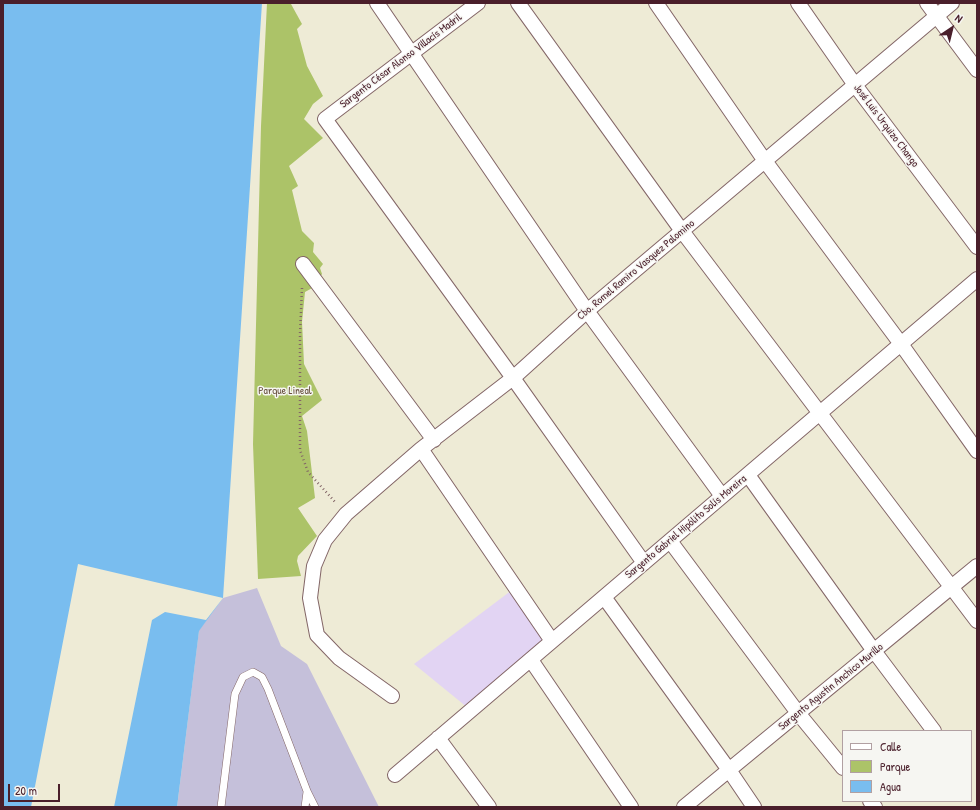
<!DOCTYPE html>
<meta charset="utf-8">
<style>
body{margin:0}
#map{position:relative;width:980px;height:810px;overflow:hidden;background:#eeebd6;font-family:"Patrick Hand",sans-serif}
canvas{display:block}
.frame{position:absolute;inset:0;border:4px solid #4a1f2b;pointer-events:none}
.legend{position:absolute;left:842px;top:730px;width:130px;height:72px;box-sizing:border-box;background:#f6f6f2;border:1px solid #b1a0a2;margin:0;padding:5px 7px;list-style:none;font-size:12px;color:#4a1f2b}
.legend li{display:flex;align-items:center;gap:8px;height:20px}
.legend b{width:20px;border:1px solid #b1a0a2}
.north{position:absolute;left:932px;top:8px;width:40px;height:40px;-webkit-text-stroke:3px #f6f6f2;paint-order:stroke;rotate:35deg;font-size:11px;font-weight:700;line-height:16px;text-align:center;color:#4a1f2b}
.north::after{content:'';display:block;margin:auto;width:14px;height:18px;background:#4a1f2b;clip-path:polygon(50% 0,100% 100%,50% 72%,0 100%)}
.scale{position:absolute;left:8px;top:784px;width:52px;height:18px;box-sizing:border-box;border:2px solid #4a1f2b;border-top:0;padding-left:5px;font-size:12px;line-height:14px;white-space:nowrap;color:#4a1f2b;-webkit-text-stroke:3px #f6f6f2;paint-order:stroke}
</style>
<div id="map">
<canvas width="980" height="810"></canvas>
<div class="frame"></div>
<ul class="legend">
<li><b style="height:5px;background:#fff"></b>Calle</li>
<li><b style="height:11px;background:#acc368"></b>Parque</li>
<li><b style="height:11px;background:#79bdef"></b>Agua</li>
</ul>
<div class="north">N</div>
<div class="scale">20 m</div>
</div>
<script>
const ctx = document.querySelector('canvas').getContext('2d');
ctx.lineJoin = 'round';
function paint(path, color) { ctx.fillStyle = color; ctx.fill(path, 'evenodd'); }
const shape = rows => new Path2D(rows.map(r => 'M' + r).join(''));
function trace(path, color, width, dash) { ctx.strokeStyle = color; ctx.lineWidth = width; ctx.lineCap = dash ? 'butt' : 'round'; ctx.setLineDash(dash || []); ctx.stroke(path); }
function label(font, color, halo, rows, align = 'center') {
  ctx.font = font + ' "Patrick Hand",sans-serif'; ctx.lineWidth = 3; ctx.setLineDash([]); ctx.textBaseline = 'middle'; ctx.strokeStyle = halo; ctx.fillStyle = color; for (const [text, x, y, turn = 0] of rows) {
    ctx.save(); ctx.translate(x, y); ctx.rotate((+turn || 0) * Math.PI / 180); ctx.textAlign = isNaN(turn) ? turn : align; if (halo) ctx.strokeText(text, 0, 0); ctx.fillText(text, 0, 0); ctx.restore();
  }
}
paint(shape([
 [512,590,547,638,468,708,414,664]
]), '#e2d4f3');
paint(shape([
 [257,588,281,646,307,664,379,807,177,807,199,630,223,598]
]), '#c5c0da');
paint(shape([
 [267,3,291,4,302,24,297,29,307,66,323,96,313,104,304,119,323,138,289,166,298,186,292,190,302,231,314,243,313,252,323,264,320,268,322,274,314,287,305,292,302,322,304,364,322,400,302,416,307,431,315,498,298,508,317,536,298,556,297,561,301,576,258,579,253,444,261,126]
]), '#acc368');
paint(shape([
 [3,3,262,3,223,598,199,631,177,807,3,807]
]), '#79bdef');
paint(shape([
 [78,564,223,598,206,620,165,612,152,620,114,807,31,807]
]), '#eeebd6');
const service = shape([
 [221,807,235,694,243,677,253,672,262,677,268,689,307,791,315,807],
 [305,807,307,792]
]);
const minor = shape([
 [377,3,587,311,722,496],
 [478,3,325,119,513,378,644,563],
 [518,3,682,231,977,621],
 [656,3,765,161,901,344,977,451],
 [798,3,855,85,977,247],
 [927,3,977,70],
 [303,264,434,440],
 [421,449,552,641],
 [748,475,874,651,934,731],
 [670,541,798,713,843,768],
 [604,597,729,770,754,807],
 [531,660,631,807],
 [392,696,339,658,317,635,310,598,314,566,325,540,346,514,421,449,513,378,587,311,952,3],
 [438,738,489,807],
 [395,775,977,279],
 [870,801,875,807],
 [684,807,977,566]
]);
trace(service, '#836667', 8);
trace(minor, '#836667', 16);
trace(shape([
 [302,288,300,334,300,450,308,472,336,503]
]), '#836667', 2.5, [1, 3]);
trace(service, '#fff', 7);
trace(minor, '#fff', 14);
label('11px', '#4a1f2b', '#f6f6f2', [
 ["Sargento César Alonso Villacís Madril",401,61,-37],
 ["José Luis Urquizo Chango",886,126,53],
 ["Cbo. Romel Ramiro Vasquez Palomino",636,270,-40],
 ["Sargento Gabriel Hipólito Solís Moreira",686,527,-40],
 ["Sargento Agustin Anchico Murillo",831,687,-39]
]);
label('11px', '#67503d', '#f6f6f2', [
 ["Parque Lineal",285,391]
]);
</script>
